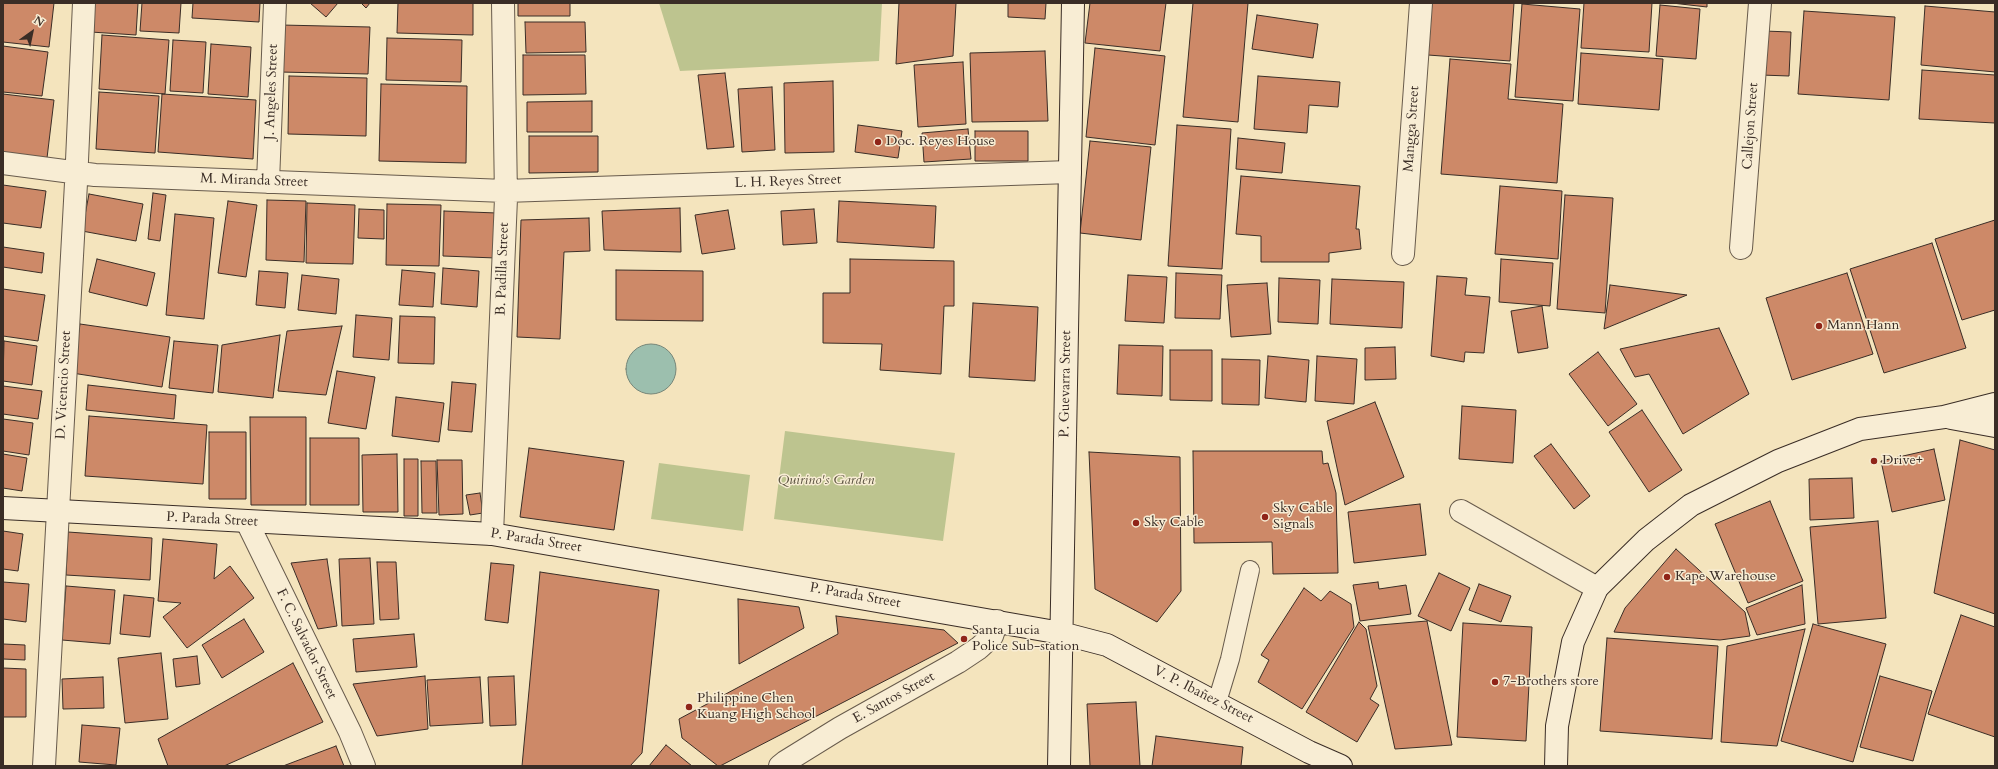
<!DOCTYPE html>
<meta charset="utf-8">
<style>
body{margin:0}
#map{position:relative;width:1998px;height:769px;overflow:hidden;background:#f4e4bd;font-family:Cardo,serif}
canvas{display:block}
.frame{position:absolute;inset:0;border:4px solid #3a2d26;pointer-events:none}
.north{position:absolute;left:12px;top:12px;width:40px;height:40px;-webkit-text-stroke:3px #f8edd4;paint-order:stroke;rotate:33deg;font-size:11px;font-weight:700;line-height:16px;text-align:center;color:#3a2d26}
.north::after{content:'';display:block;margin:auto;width:14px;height:18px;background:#3a2d26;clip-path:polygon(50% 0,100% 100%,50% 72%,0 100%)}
</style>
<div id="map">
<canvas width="1998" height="769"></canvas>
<div class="frame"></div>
<div class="north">N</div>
</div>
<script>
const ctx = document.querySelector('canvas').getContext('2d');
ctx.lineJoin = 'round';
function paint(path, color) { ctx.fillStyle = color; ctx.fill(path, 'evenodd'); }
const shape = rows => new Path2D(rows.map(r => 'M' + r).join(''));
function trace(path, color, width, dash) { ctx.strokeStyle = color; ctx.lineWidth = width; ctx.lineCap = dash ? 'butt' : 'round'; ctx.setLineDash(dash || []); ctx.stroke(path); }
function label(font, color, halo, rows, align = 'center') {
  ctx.font = font + ' Cardo,serif'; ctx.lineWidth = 3; ctx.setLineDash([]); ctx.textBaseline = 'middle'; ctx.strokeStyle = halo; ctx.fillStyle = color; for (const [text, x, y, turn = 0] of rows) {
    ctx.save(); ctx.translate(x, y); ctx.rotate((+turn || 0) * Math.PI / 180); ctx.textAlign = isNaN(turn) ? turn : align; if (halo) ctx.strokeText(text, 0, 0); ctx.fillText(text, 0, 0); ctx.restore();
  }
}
paint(shape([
 [659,3,882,3,879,61,680,71],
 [785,431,955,453,943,541,774,519],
 [659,463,750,475,743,531,651,519]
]), '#bdc48f');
const water = shape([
 '626 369a25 25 0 1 1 50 0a25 25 0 1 1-50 0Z'
]);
paint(water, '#9cbfae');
trace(water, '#758578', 1);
const building = shape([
 [3,3,54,3,49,47,3,42,3,3],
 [93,3,138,3,136,35,91,32,93,3],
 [142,3,181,3,179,33,140,31,142,3],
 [193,3,260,3,259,22,192,18,193,3],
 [310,3,338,3,326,17,310,3],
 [361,3,370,3,366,8,361,3],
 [398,3,473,3,473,35,397,33,398,3],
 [518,3,570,3,570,16,518,16,518,3],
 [899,3,956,3,953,56,896,64,899,3],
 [1008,3,1046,3,1045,19,1008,17,1008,3],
 [1090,3,1166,3,1160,51,1085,43,1090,3],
 [1193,3,1248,3,1238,122,1183,117,1193,3],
 [1432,3,1514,3,1510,61,1428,55,1432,3],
 [1584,3,1652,3,1649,52,1581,48,1584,3],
 [1672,3,1707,3,1707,7,1672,3],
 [1522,4,1580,9,1573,101,1515,97,1522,4],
 [1660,5,1700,9,1696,59,1656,56,1660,5],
 [1925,6,1995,12,1995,72,1921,65,1925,6],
 [1804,11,1895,17,1889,100,1798,94,1804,11],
 [1257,15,1318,24,1313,58,1252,49,1257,15],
 [525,22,585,22,586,52,526,53,525,22],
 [281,25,370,27,368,74,280,72,281,25],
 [1764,31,1791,32,1789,76,1761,75,1764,31],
 [102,35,169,40,165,94,99,89,102,35],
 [387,38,462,40,461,82,386,80,387,38],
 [173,40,206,42,203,93,170,91,173,40],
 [211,44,251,47,248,97,208,94,211,44],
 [3,46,48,52,42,96,3,92,3,46],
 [1095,48,1165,56,1155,145,1086,137,1095,48],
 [1045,51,1048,121,972,122,970,53,1045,51],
 [1581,53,1663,59,1659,110,1578,104,1581,53],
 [523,55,585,55,586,94,523,95,523,55],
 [1450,59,1511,64,1508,99,1563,104,1557,183,1441,174,1450,59],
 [963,62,966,124,918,127,914,65,963,62],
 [1922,70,1995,75,1995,123,1919,119,1922,70],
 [725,73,734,147,707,149,698,75,725,73],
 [289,76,367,78,366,136,288,134,289,76],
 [1258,76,1340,82,1338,107,1309,105,1307,133,1254,129,1258,76],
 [833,81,834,152,785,153,784,83,833,81],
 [381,84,467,86,466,163,379,161,381,84],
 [772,87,775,150,742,152,738,89,772,87],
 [99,92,159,96,155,153,96,149,99,92],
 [3,94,54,100,47,158,3,153,3,94],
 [162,94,256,100,253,159,158,152,162,94],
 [592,101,592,132,527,132,527,102,592,101],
 [858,125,902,131,898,158,855,152,858,125],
 [1177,125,1231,129,1222,269,1168,266,1177,125],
 [968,129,971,159,924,162,922,133,968,129],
 [975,131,1028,131,1028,161,975,161,975,131],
 [529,136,598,136,598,172,529,173,529,136],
 [1238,138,1285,143,1282,173,1236,169,1238,138],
 [1090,141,1151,147,1141,240,1080,233,1090,141],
 [1241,176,1360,186,1356,229,1359,229,1361,249,1329,253,1329,262,1261,262,1261,236,1236,234,1241,176],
 [3,185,46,191,41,228,3,223,3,185],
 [1500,186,1562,191,1558,259,1495,254,1500,186],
 [153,193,166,195,160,241,148,239,153,193],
 [89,194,143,204,136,241,82,231,89,194],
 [1565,195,1613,198,1605,313,1557,309,1565,195],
 [267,200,306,201,304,262,266,260,267,200],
 [228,201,257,205,246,277,218,273,228,201],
 [839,201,936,206,934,248,837,242,839,201],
 [307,203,355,205,353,264,306,263,307,203],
 [387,204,441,205,439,266,386,265,387,204],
 [680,208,681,252,604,250,602,211,680,208],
 [359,209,384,210,384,239,358,238,359,209],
 [814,209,817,243,783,245,781,211,814,209],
 [728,210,735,249,702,254,695,215,728,210],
 [444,211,497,213,496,258,443,256,444,211],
 [175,214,214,218,204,319,166,315,175,214],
 [589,218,590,251,564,252,560,339,517,337,521,220,589,218],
 [1995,220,1995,310,1962,320,1935,239,1995,220],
 [1932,243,1966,348,1884,373,1850,269,1932,243],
 [3,247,44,253,42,273,3,267,3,247],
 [97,259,155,273,147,306,89,292,97,259],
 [850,259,954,261,954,306,944,306,941,374,880,370,882,344,823,343,823,293,850,293,850,259],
 [1501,259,1553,263,1550,306,1499,302,1501,259],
 [443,268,479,271,477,307,441,304,443,268],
 [402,270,435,273,433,307,399,305,402,270],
 [616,270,703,271,703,321,616,320,616,270],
 [259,271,288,273,285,308,256,305,259,271],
 [1176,273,1222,275,1220,319,1175,318,1176,273],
 [1847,273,1873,354,1792,380,1766,298,1847,273],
 [302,275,339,279,336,314,298,310,302,275],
 [1128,275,1167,277,1164,323,1125,321,1128,275],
 [1437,276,1467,278,1465,295,1490,297,1484,353,1465,352,1464,362,1431,356,1437,276],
 [1279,278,1320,280,1318,324,1278,322,1279,278],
 [1332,279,1404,282,1402,328,1330,324,1332,279],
 [1267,283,1271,334,1231,337,1227,285,1267,283],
 [1610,285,1687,295,1604,329,1610,285],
 [3,289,45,295,38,341,3,336,3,289],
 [973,303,1038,307,1035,381,969,377,973,303],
 [1542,306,1548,348,1518,353,1511,311,1542,306],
 [356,315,392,318,389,360,353,357,356,315],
 [400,316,435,317,434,364,398,363,400,316],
 [80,324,170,337,162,387,72,373,80,324],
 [342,326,326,395,278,391,287,331,342,326],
 [1719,328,1749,394,1683,434,1649,374,1635,377,1620,349,1719,328],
 [280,335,273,398,218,392,222,345,280,335],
 [4,341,37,346,32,385,3,381,4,341],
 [174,341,218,345,213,393,169,388,174,341],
 [1119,345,1163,346,1162,396,1117,394,1119,345],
 [1395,347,1396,379,1365,380,1365,348,1395,347],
 [1170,350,1212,350,1212,401,1170,400,1170,350],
 [1598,352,1637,404,1608,426,1569,374,1598,352],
 [1268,356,1309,360,1306,402,1265,398,1268,356],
 [1317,356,1357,359,1354,404,1315,401,1317,356],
 [1222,359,1260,360,1259,405,1222,404,1222,359],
 [337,371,375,377,366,429,328,423,337,371],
 [452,382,476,384,472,432,448,430,452,382],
 [88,385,176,395,174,419,86,410,88,385],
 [3,386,42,391,38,419,3,414,3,386],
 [396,397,444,403,439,442,392,436,396,397],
 [1375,402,1404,477,1345,505,1327,421,1375,402],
 [1462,406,1516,410,1513,463,1459,459,1462,406],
 [1642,410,1682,470,1649,492,1609,432,1642,410],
 [89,416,207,425,203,484,85,476,89,416],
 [250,417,306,417,306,505,251,505,250,417],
 [3,419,33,423,29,455,3,451,3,419],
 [209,432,246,432,246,499,209,499,209,432],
 [310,438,359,438,359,505,310,505,310,438],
 [1960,440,1995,450,1995,614,1934,593,1960,440],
 [1551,444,1590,496,1574,509,1534,456,1551,444],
 [529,448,624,461,614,530,520,517,529,448],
 [1934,449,1945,500,1892,512,1881,461,1934,449],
 [1193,451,1322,451,1323,464,1328,463,1336,493,1338,573,1273,574,1272,542,1194,543,1193,451],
 [1089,452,1180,457,1181,591,1157,622,1095,589,1089,452],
 [3,454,27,458,22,491,3,488,3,454],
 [397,454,398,512,363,512,362,455,397,454],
 [404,459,418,459,418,516,404,516,404,459],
 [437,460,462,460,463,514,439,515,437,460],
 [421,461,436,461,437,513,422,513,421,461],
 [1852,478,1854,518,1810,520,1809,479,1852,478],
 [480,493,483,513,470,515,466,495,480,493],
 [1770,501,1803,581,1748,603,1715,524,1770,501],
 [1420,504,1426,555,1354,563,1348,512,1420,504],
 [1878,521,1886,618,1818,624,1810,527,1878,521],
 [3,531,23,534,18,571,3,569,3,531],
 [68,532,152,538,150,580,66,575,68,532],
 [163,539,217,544,214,579,230,566,254,598,187,648,163,617,181,603,158,601,163,539],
 [1676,549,1745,612,1750,636,1720,640,1614,632,1625,608,1676,549],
 [370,558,374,624,342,626,339,559,370,558],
 [327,559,337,626,318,629,291,563,327,559],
 [377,562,396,562,399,619,380,620,377,562],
 [491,563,514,565,508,623,485,620,491,563],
 [540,572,659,590,642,753,630,766,522,766,540,572],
 [1439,573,1470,588,1451,631,1418,616,1439,573],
 [3,582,29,584,26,622,3,619,3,582],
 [1378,582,1379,589,1406,585,1411,614,1360,621,1353,585,1378,582],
 [1479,584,1511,596,1501,622,1469,610,1479,584],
 [1802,585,1805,624,1757,635,1746,608,1802,585],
 [66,586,115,590,110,644,62,640,66,586],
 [1304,588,1321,601,1330,591,1351,604,1354,627,1302,709,1258,682,1269,660,1261,655,1304,588],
 [124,595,154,598,150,637,120,634,124,595],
 [738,599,799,607,804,628,739,664,738,599],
 [1961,615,1995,627,1995,737,1928,714,1961,615],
 [836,616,944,630,958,643,720,766,718,766,682,738,679,719,838,634,836,616],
 [244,619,264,652,222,678,202,645,244,619],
 [1427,621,1452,745,1395,749,1368,626,1427,621],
 [1359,622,1366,629,1377,686,1370,699,1379,705,1357,742,1306,712,1359,622],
 [1463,623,1532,627,1526,741,1457,737,1463,623],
 [1813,624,1886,644,1853,762,1781,741,1813,624],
 [1805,629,1777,746,1721,742,1727,646,1805,629],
 [414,634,417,667,356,672,353,639,414,634],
 [1607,638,1718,646,1712,739,1600,731,1607,638],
 [3,644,25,645,25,660,3,659,3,644],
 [161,653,168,719,125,723,118,658,161,653],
 [197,656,200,684,176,687,173,659,197,656],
 [293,663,323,722,224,766,168,766,158,739,293,663],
 [3,668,26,669,26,717,3,717,3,668],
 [425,676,428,729,377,736,353,684,425,676],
 [514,676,516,725,490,726,488,677,514,676],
 [1880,676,1932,691,1913,761,1860,747,1880,676],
 [103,677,104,708,63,709,62,679,103,677],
 [480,677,483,723,430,726,427,680,480,677],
 [1136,702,1140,766,1090,766,1087,704,1136,702],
 [82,725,120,728,116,765,79,762,82,725],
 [1156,736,1243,747,1241,766,1152,766,1156,736],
 [666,745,692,766,649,766,666,745],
 [336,746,344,766,283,766,336,746]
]);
paint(building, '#cd8968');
trace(building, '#3a2d26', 1);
const lane = shape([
 [1217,702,1230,659,1250,570]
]);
const street = shape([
 [3,163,95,175,505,191,1070,172],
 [268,182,275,3],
 [1741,248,1760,3],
 [1403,254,1421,3],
 [1461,511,1597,588],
 [247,522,350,732,364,766],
 [492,534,506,198,503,3],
 [44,766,76,183,84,3],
 [780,766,785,762,840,728,958,662,979,648,992,636,997,621]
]);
const secondary = shape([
 [1951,418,1995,426],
 [3,508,492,534,1061,633,1107,645,1309,752,1341,766],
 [1059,766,1073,3],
 [1556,766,1557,726,1573,642,1597,588,1646,540,1691,505,1778,461,1860,429,1944,417,1995,404]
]);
trace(lane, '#685b4c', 20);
trace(street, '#685b4c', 24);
trace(secondary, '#3a2d26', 24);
trace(lane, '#f8edd4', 18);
trace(street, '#f8edd4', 22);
trace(secondary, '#f8edd4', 22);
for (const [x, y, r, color] of [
 [878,142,4,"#8f2418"],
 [1819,326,4,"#8f2418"],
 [1874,461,4,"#8f2418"],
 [1265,517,4,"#8f2418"],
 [1136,523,4,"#8f2418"],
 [1667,577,4,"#8f2418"],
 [964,639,4,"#8f2418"],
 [1495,682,4,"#8f2418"],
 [689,707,4,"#8f2418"]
]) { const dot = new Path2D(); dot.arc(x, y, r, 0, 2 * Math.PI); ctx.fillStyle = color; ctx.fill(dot); trace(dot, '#f8edd4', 1.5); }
label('14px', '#3a2d26', '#f8edd4', [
 ["J. Angeles Street",272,92,-88],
 ["Callejon Street",1751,126,-86],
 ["Mangga Street",1412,129,-86],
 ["M. Miranda Street",254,181,2],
 ["L. H. Reyes Street",788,182,-2],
 ["B. Padilla Street",503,269,-88],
 ["P. Guevarra Street",1066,384,-89],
 ["D. Vicencio Street",64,385,-87],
 ["P. Parada Street",212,520,3],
 ["P. Parada Street",536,541,9],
 ["P. Parada Street",855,596,10],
 ["F. C. Salvador Street",306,644,64],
 ["V. P. Ibañez Street",1203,695,27],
 ["E. Santos Street",894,698,-29]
]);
label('14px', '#3a2d26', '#f8edd4', [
 ["Doc. Reyes House",886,142],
 ["Mann Hann",1827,326],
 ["Drive+",1882,461],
 ["Sky Cable",1273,509],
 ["Signals",1273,525],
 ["Sky Cable",1144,523],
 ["Kape Warehouse",1675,577],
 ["Santa Lucia",972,631],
 ["Police Sub-station",972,647],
 ["7-Brothers store",1503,682],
 ["Philippine Chen",697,699],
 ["Kuang High School",697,715]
], 'left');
label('italic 14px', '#5b5340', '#f8edd4', [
 ["Quirino's Garden",826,481]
]);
</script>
